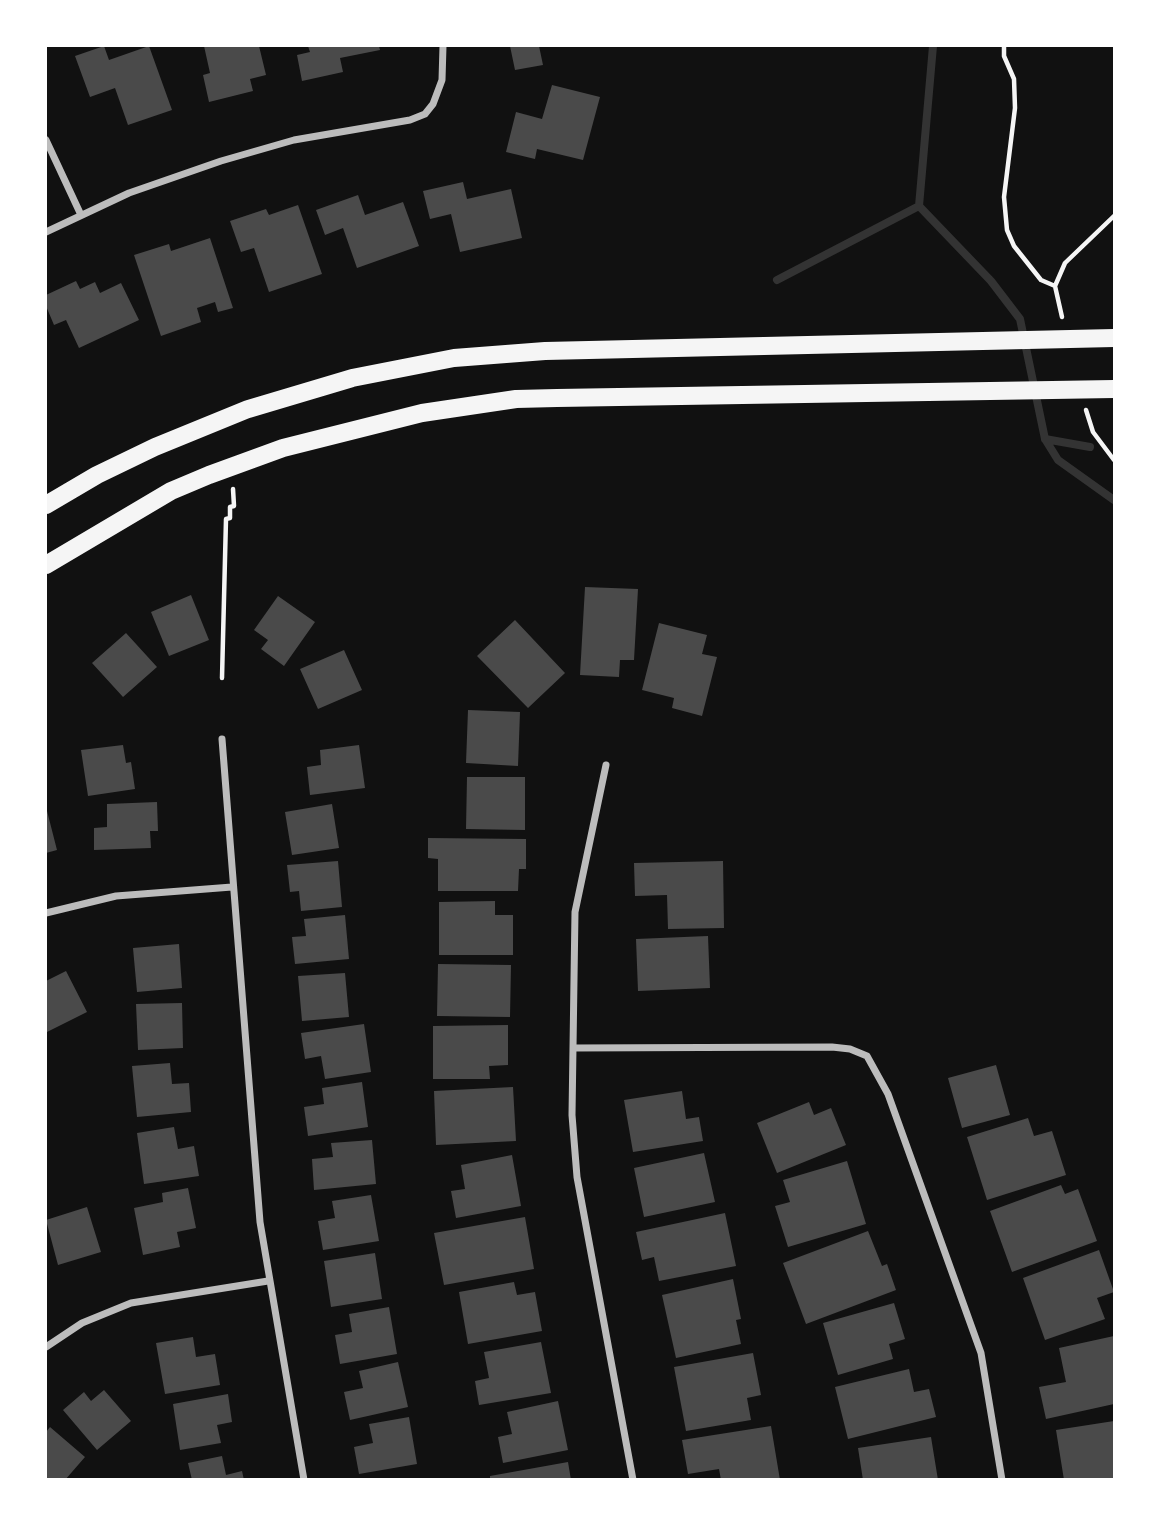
<!DOCTYPE html>
<style>
body{margin:0}
#map{position:relative;width:1160px;height:1525px;overflow:hidden;background:#111;font-family:"Fira Sans",sans-serif}
canvas{display:block}
.frame{position:absolute;inset:0;border:47px solid #fff;pointer-events:none}
</style>
<div id="map">
<canvas width="1160" height="1525"></canvas>
<div class="frame"></div>
</div>
<script>
const ctx = document.querySelector('canvas').getContext('2d');
ctx.lineJoin = 'round';
const shape = rows => new Path2D(rows.map(r => 'M' + r).join(''));
function trace(path, color, width, dash) { ctx.strokeStyle = color; ctx.lineWidth = width; ctx.lineCap = dash ? 'butt' : 'round'; ctx.setLineDash(dash || []); ctx.stroke(path); }
function paint(path, color) { ctx.fillStyle = color; ctx.fill(path, 'evenodd'); }
trace(shape([
 [933,46,919,206,991,281,1020,319,1045,439,1058,460,1114,500],
 [777,280,919,206],
 [1045,439,1090,447]
]), '#333', 8);
paint(shape([
 [104,46,109,60,149,46,172,110,128,125,115,88,90,97,75,56],
 [204,46,259,46,266,75,250,79,253,91,209,102,203,75,210,73],
 [308,46,379,46,380,50,340,58,343,72,302,81,297,55,310,52],
 [510,46,539,46,543,65,515,70],
 [552,85,600,97,583,160,537,149,535,159,506,152,516,112,542,119],
 [463,182,467,199,511,189,522,238,460,252,451,214,430,219,423,191],
 [358,195,365,215,403,202,419,246,357,268,343,228,325,235,316,210],
 [298,205,322,274,269,292,254,248,241,252,230,221,266,209,269,215],
 [210,238,233,308,218,312,215,302,197,308,201,322,161,336,134,255,169,244,171,251],
 [76,281,80,289,95,282,100,293,121,283,139,320,79,348,66,320,54,325,46,306,46,295],
 [585,587,638,589,634,660,620,660,619,677,580,675],
 [191,595,209,640,169,656,151,612],
 [278,596,315,622,284,666,261,649,268,640,254,630],
 [515,620,565,673,528,708,477,656],
 [659,623,707,635,702,654,717,657,702,716,672,708,674,698,642,690],
 [126,633,157,667,123,697,92,663],
 [344,650,362,690,318,709,300,669],
 [468,710,520,712,518,766,466,763],
 [123,745,126,763,131,762,135,789,88,796,81,750],
 [359,745,365,788,310,795,307,767,321,765,320,750],
 [467,777,525,777,525,830,466,829],
 [157,802,158,831,150,831,151,848,94,850,94,828,107,827,107,804],
 [332,804,339,848,292,855,285,812],
 [46,807,57,850,46,853],
 [428,838,526,839,526,869,519,869,518,891,438,891,438,859,428,858],
 [338,861,342,907,301,911,299,891,290,892,287,865],
 [723,861,724,928,668,929,667,895,635,896,634,863],
 [495,901,495,915,513,915,513,955,439,955,439,902],
 [345,915,349,959,295,964,292,937,306,936,304,919],
 [708,936,710,988,638,991,636,939],
 [179,944,182,988,137,992,133,948],
 [438,964,511,965,510,1017,437,1016],
 [66,971,87,1012,47,1032,46,981],
 [345,973,349,1017,302,1021,298,976],
 [182,1003,183,1048,138,1050,136,1004],
 [364,1024,371,1072,325,1079,321,1056,305,1059,301,1033],
 [508,1025,508,1065,489,1066,490,1079,433,1079,433,1026],
 [170,1063,172,1084,189,1083,191,1112,137,1117,132,1066],
 [996,1065,1010,1115,962,1128,948,1078],
 [362,1082,368,1127,308,1136,304,1107,324,1104,322,1088],
 [513,1087,516,1141,436,1145,434,1091],
 [682,1091,686,1119,699,1117,703,1141,633,1152,624,1100],
 [809,1102,814,1115,831,1108,846,1145,777,1173,757,1123],
 [1028,1118,1034,1136,1052,1131,1066,1175,987,1200,967,1137],
 [174,1127,178,1149,194,1146,199,1176,144,1184,137,1133],
 [372,1140,376,1184,314,1190,312,1159,333,1157,331,1143],
 [704,1153,715,1202,644,1217,634,1168],
 [512,1155,521,1206,456,1218,451,1191,465,1189,461,1165],
 [847,1161,866,1224,788,1247,775,1206,790,1202,783,1180],
 [1061,1185,1065,1194,1078,1189,1097,1241,1012,1272,990,1211],
 [188,1188,196,1228,177,1232,180,1247,143,1255,134,1208,163,1202,162,1193],
 [371,1195,379,1241,323,1250,318,1221,335,1218,332,1201],
 [87,1207,101,1252,58,1265,46,1220],
 [725,1213,736,1266,659,1281,654,1257,642,1260,636,1232],
 [525,1217,534,1269,444,1285,434,1233],
 [868,1231,882,1266,887,1264,896,1290,806,1324,783,1263],
 [1099,1250,1114,1292,1097,1298,1105,1319,1045,1340,1023,1278],
 [375,1253,382,1299,331,1307,324,1261],
 [733,1279,741,1319,736,1320,741,1344,676,1358,662,1295],
 [514,1282,517,1295,535,1292,542,1331,468,1344,459,1292],
 [894,1303,905,1339,889,1344,893,1359,838,1375,823,1323],
 [389,1307,397,1354,340,1364,335,1335,352,1332,349,1314],
 [1114,1336,1114,1404,1046,1419,1039,1387,1066,1382,1059,1348],
 [193,1337,196,1357,215,1354,220,1385,165,1394,156,1343],
 [541,1342,551,1393,479,1405,475,1381,489,1378,484,1352],
 [753,1353,761,1395,747,1398,751,1420,686,1431,674,1367],
 [398,1362,408,1407,350,1420,344,1392,363,1388,359,1371],
 [909,1369,914,1392,929,1389,936,1417,848,1439,835,1387],
 [104,1390,131,1421,97,1450,63,1410,84,1392,91,1401],
 [228,1394,232,1422,217,1425,221,1443,180,1450,173,1404],
 [558,1401,568,1450,503,1463,498,1437,512,1434,507,1412],
 [409,1417,417,1464,359,1474,354,1447,373,1443,369,1424],
 [1114,1421,1114,1480,1064,1480,1056,1430],
 [771,1426,780,1480,721,1480,719,1469,688,1474,682,1440],
 [50,1427,85,1457,65,1480,46,1480,46,1432],
 [931,1437,938,1480,863,1480,858,1448],
 [222,1456,226,1475,242,1471,244,1480,192,1480,188,1463],
 [568,1462,571,1480,490,1480,490,1476]
]), '#4a4a4a');
trace(shape([
 [1004,46,1004,56,1014,79,1015,108,1004,197,1007,230,1014,246,1041,280,1055,286],
 [1062,317,1055,286,1065,263,1114,216],
 [1086,410,1093,432,1114,460],
 [222,678,226,519,230,518,230,507,234,506,233,489]
]), '#f5f5f5', 4.5);
trace(shape([
 [46,140,81,215],
 [46,232,129,193,221,161,294,140,410,120,425,114,433,104,442,80,443,46],
 [222,739,260,1222,304,1480],
 [606,765,575,912,572,1115,577,1177,633,1480],
 [46,913,116,896,232,887],
 [573,1048,832,1047,850,1049,867,1056,888,1094,981,1353,1002,1480],
 [46,1347,82,1323,131,1303,268,1281]
]), '#bcbcbc', 7);
trace(shape([
 [46,505,97,475,155,447,248,409,352,378,454,358,545,351,1114,338],
 [46,565,171,491,209,475,283,448,422,413,516,399,557,398,1114,389]
]), '#f5f5f5', 18);
</script>
